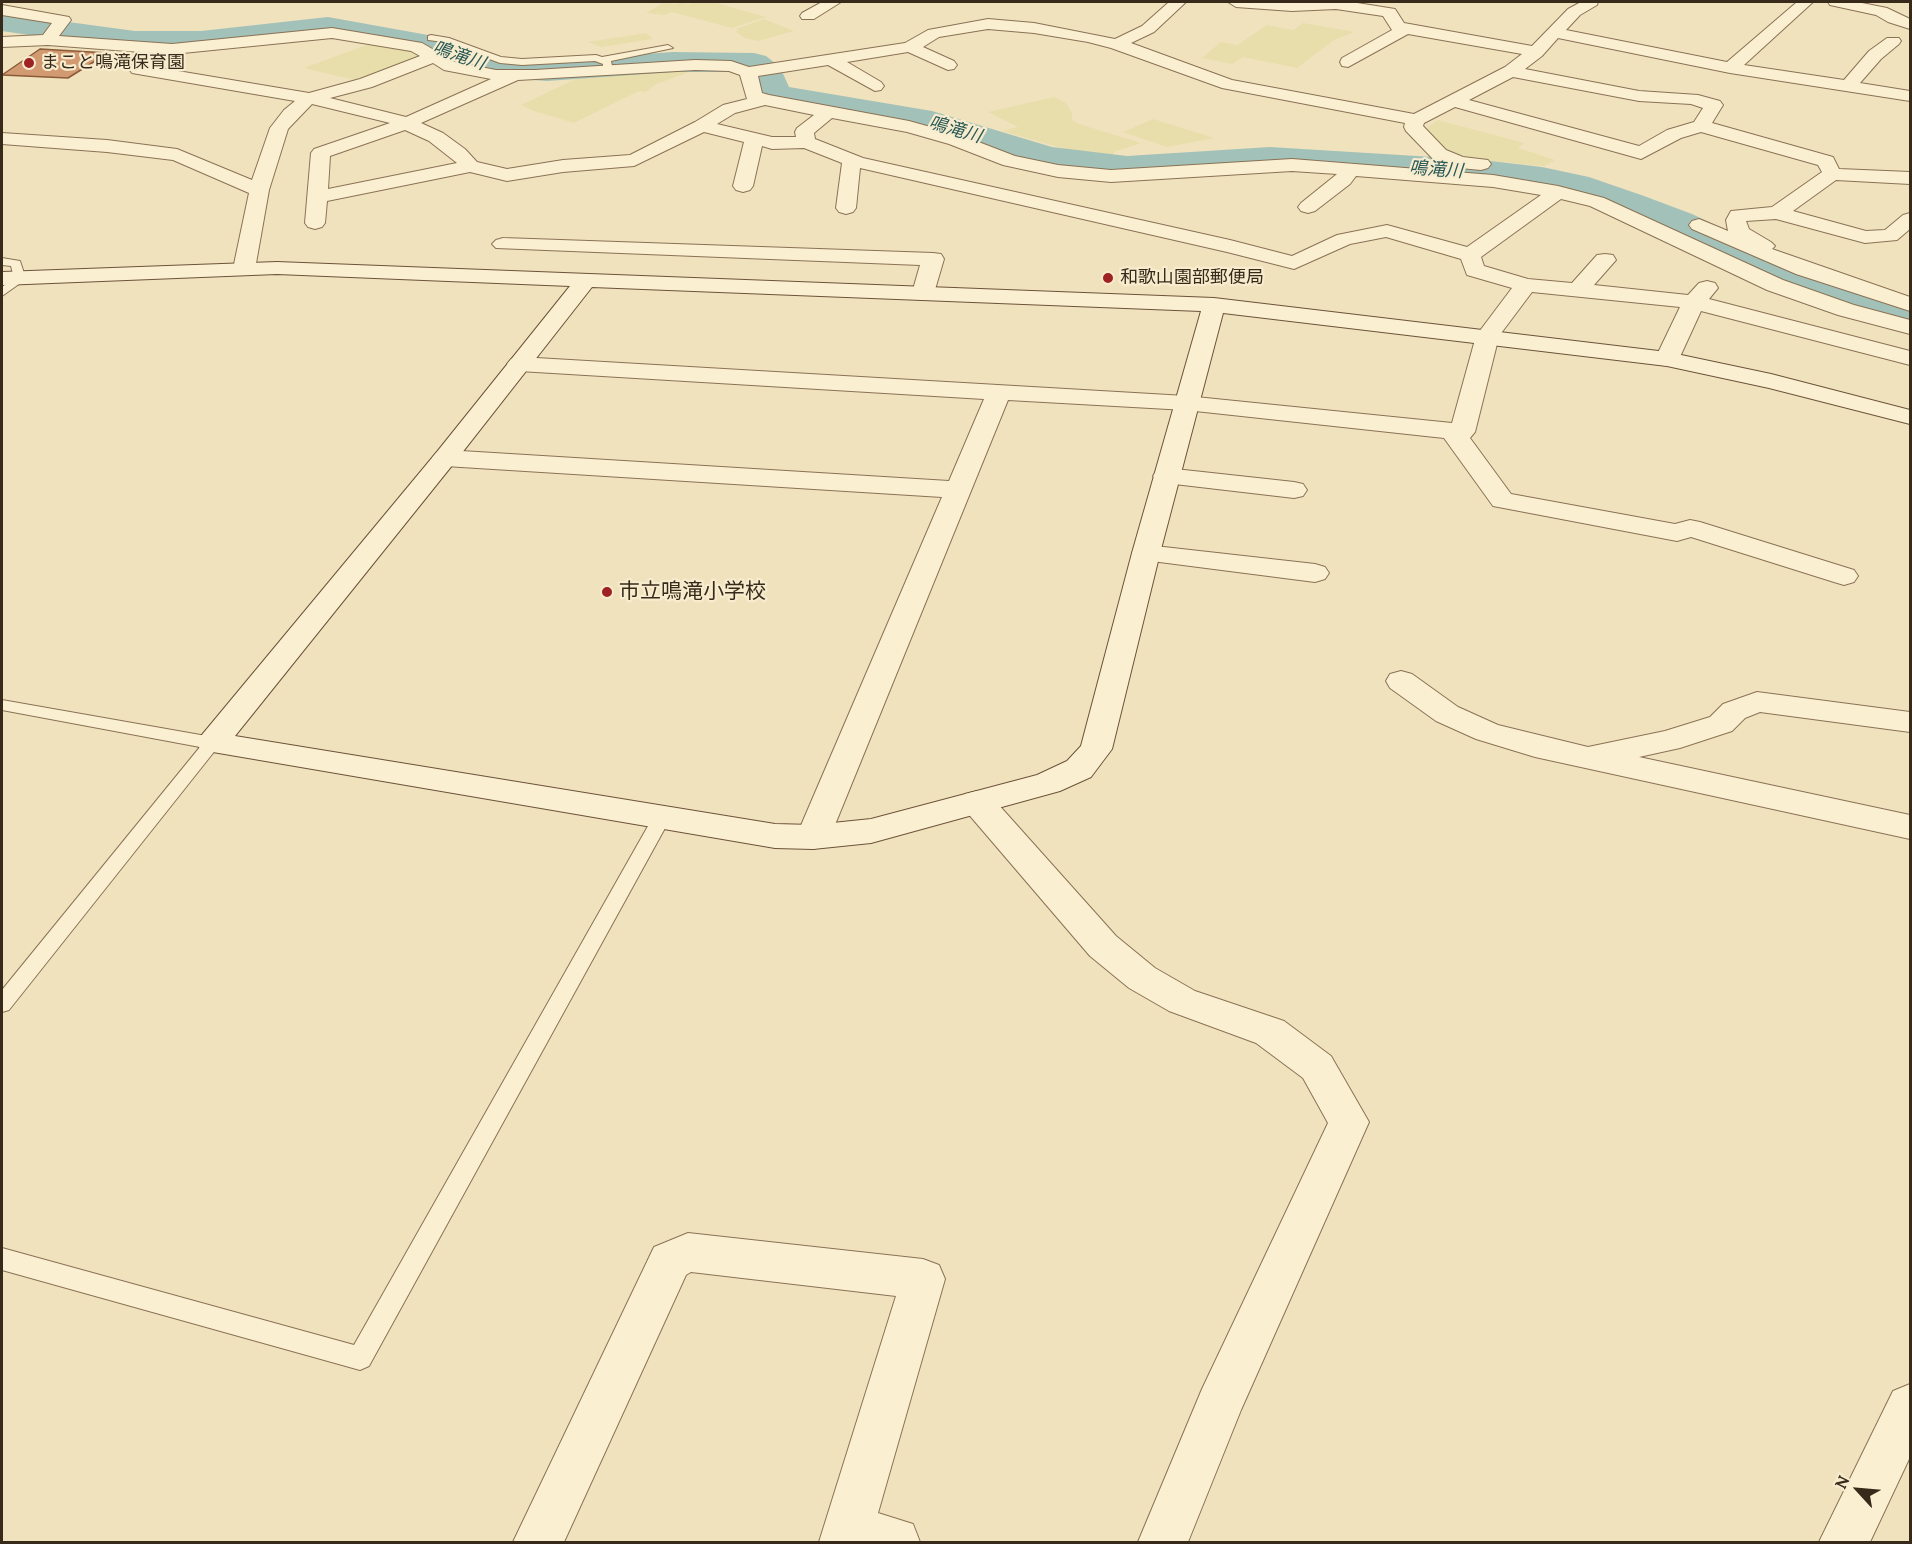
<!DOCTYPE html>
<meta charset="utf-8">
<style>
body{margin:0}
#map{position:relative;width:1912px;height:1544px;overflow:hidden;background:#f1e2be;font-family:Lora,serif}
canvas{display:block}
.frame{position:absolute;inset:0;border:3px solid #382a1b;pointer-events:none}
.north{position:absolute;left:1828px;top:1460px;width:60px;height:60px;-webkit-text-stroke:4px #f8ecce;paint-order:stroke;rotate:296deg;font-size:16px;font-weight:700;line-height:24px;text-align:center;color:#382a1b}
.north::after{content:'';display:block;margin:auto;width:21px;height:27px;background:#382a1b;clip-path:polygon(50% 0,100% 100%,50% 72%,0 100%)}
</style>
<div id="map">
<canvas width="1912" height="1544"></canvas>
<div class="frame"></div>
<div class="north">N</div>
</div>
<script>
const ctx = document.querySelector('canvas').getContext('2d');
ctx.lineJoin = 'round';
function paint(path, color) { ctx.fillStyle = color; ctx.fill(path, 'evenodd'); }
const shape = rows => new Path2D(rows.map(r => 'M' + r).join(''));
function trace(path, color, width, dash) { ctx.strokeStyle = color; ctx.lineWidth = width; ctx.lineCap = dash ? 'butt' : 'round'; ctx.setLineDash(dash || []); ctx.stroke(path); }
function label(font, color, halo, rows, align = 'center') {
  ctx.font = font + ' Lora,"Noto Sans JP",serif'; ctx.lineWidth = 4.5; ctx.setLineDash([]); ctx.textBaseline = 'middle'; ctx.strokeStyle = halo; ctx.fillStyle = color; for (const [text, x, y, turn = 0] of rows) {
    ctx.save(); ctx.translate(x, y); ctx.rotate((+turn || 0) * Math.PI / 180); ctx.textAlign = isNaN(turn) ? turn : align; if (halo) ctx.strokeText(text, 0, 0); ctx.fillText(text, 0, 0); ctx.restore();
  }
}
paint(shape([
 [681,2,690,2,683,7,693,2,713,2,766,17,732,28,672,12,665,15,646,13,663,3,676,4],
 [764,19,766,20,794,31,758,41,744,38,735,31,738,31,736,29],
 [1303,23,1354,32,1334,40,1297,68,1243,57,1232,64,1202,58,1221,42,1237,45,1267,25,1293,30],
 [646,33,653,39,601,47,588,42],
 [369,44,416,49,430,56,363,82,304,68],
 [688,68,687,73,656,84,646,92,639,91,574,123,534,111,521,105,586,74],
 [1054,97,1066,103,1072,113,1072,120,1079,124,1141,143,1114,152,1113,156,1069,150,1002,131,1018,127,988,112],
 [1153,119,1214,138,1167,147,1123,132],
 [1438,120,1524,143,1518,148,1555,160,1544,166,1470,159,1451,154,1429,134,1428,127]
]), '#e7deab');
paint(shape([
 [2,13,135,31,201,31,328,17,439,37,496,57,547,61,673,52,754,53,766,56,780,67,789,87,932,111,1052,147,1127,156,1270,147,1482,160,1542,167,1589,177,1644,196,1692,214,1785,258,1910,299,1910,326,1822,300,1755,276,1664,232,1565,194,1542,189,1482,182,1270,169,1127,178,1048,169,926,132,763,102,752,78,745,72,673,72,547,81,491,77,431,55,328,35,201,51,135,51,2,31,2,13]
]), '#a2c2b9');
const building = shape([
 [40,49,108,53,68,78,2,75,40,49]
]);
paint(building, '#d29a71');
trace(building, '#8b5b3a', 1.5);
const lane = shape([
 [431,35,449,38,501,57,522,59,596,55,602,57,668,45,673,48,611,61,613,71,608,74,603,71,603,64,595,61,522,65,500,63,444,42,428,40,428,36,431,35],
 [2,258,20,261,26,279,2,296,2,287,14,278,11,266,2,265,2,258],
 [2,700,212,737,218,739,221,743,9,1010,2,1012,2,990,200,747,2,710,2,700],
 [661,813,668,814,670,819,369,1366,360,1370,2,1270,2,1248,354,1345,652,819,654,814,661,813]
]);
const street = shape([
 [822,2,841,2,814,19,802,19,800,16,802,13,822,2],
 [1169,2,1186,2,1154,32,1131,43,1232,80,1414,114,1505,67,1522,54,1408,34,1348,67,1342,66,1340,62,1342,58,1392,30,1383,16,1336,9,1292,11,1236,7,1228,2,1351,2,1395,9,1404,23,1532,46,1568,9,1581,2,1598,2,1597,5,1580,15,1566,30,1727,62,1797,2,1813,2,1744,65,1844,80,1869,51,1887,38,1899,38,1901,41,1899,44,1881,59,1860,83,1910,91,1910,101,1730,73,1558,38,1542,56,1525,69,1639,91,1698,95,1720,101,1723,105,1712,123,1833,157,1839,169,1910,172,1910,184,1836,180,1793,211,1866,231,1885,230,1903,215,1910,213,1910,229,1897,240,1865,243,1776,219,1746,221,1749,229,1771,242,1775,246,1772,249,1910,297,1910,311,1796,274,1692,229,1689,225,1692,221,1699,219,1728,231,1726,220,1731,211,1772,207,1822,172,1818,165,1701,132,1681,138,1641,159,1455,107,1424,123,1423,126,1446,150,1463,157,1488,160,1491,164,1488,168,1481,170,1460,168,1432,158,1406,131,1404,127,1405,123,1222,88,1111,48,1088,42,1034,33,988,29,939,37,923,47,954,61,957,65,954,69,948,70,908,52,847,62,881,82,884,86,881,90,875,91,828,65,758,76,762,93,769,95,909,121,963,136,1015,156,1058,165,1111,170,1292,159,1493,175,1558,186,1604,198,1783,280,1854,305,1910,320,1910,334,1838,315,1767,290,1590,206,1561,199,1481,257,1484,266,1528,279,1572,283,1597,255,1605,254,1613,255,1616,260,1594,285,1688,295,1699,283,1707,281,1715,283,1718,288,1709,299,1910,351,1910,365,1701,311,1679,359,1675,364,1667,366,1659,364,1655,359,1680,307,1532,292,1499,336,1475,432,1470,438,1511,494,1675,524,1690,520,1700,522,1854,570,1858,576,1854,582,1844,585,1834,582,1691,537,1677,541,1493,506,1444,438,1186,410,1008,400,830,837,825,846,813,849,801,846,796,837,942,497,445,466,436,463,432,458,436,453,445,450,949,481,984,399,519,371,511,369,507,364,511,359,519,357,1186,396,1452,423,1476,336,1512,288,1467,275,1461,259,1386,237,1350,244,1294,269,1227,252,860,168,856,208,853,212,846,214,839,212,836,208,842,163,804,148,772,149,762,146,753,186,750,190,743,192,736,190,733,186,744,142,704,132,634,166,563,172,507,181,470,172,327,201,325,223,322,227,315,229,308,227,305,223,311,153,314,149,390,123,312,104,288,129,269,190,255,269,252,274,244,275,236,274,233,269,249,193,173,160,107,152,2,144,2,133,107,140,177,149,252,180,270,128,284,110,295,101,132,73,129,69,132,65,154,53,48,45,2,47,2,37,43,35,52,23,2,15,2,5,69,17,71,20,59,36,172,44,332,28,422,43,455,62,496,70,535,70,695,60,731,61,749,67,905,43,928,30,988,19,1034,23,1115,39,1142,26,1169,2],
 [332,38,411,51,420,56,360,79,309,93,154,67,173,54,332,38],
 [433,63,444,70,491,79,406,117,330,98,372,87,433,63],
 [695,70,729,71,740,75,747,99,723,105,695,122,630,155,563,160,507,169,477,162,465,149,443,133,421,123,518,80,695,70],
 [1513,77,1639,101,1691,104,1703,108,1694,122,1667,130,1639,146,1469,100,1513,77],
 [765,105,814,115,797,128,795,132,796,137,772,137,717,124,735,113,765,105],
 [832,118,907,132,949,144,1003,165,1058,177,1111,182,1292,171,1337,174,1301,203,1298,207,1301,211,1308,213,1315,211,1350,184,1356,176,1493,187,1541,195,1467,247,1387,225,1337,235,1292,256,1230,240,863,158,815,139,814,133,832,118],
 [405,130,429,141,457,163,328,189,330,156,405,130],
 [1828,2,1857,2,1887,8,1910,19,1910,29,1888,22,1876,15,1830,5,1828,2],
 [503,238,933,253,941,254,944,259,934,293,931,298,923,300,915,298,912,293,920,265,496,248,492,244,496,240,503,238],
 [1166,468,1294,482,1303,484,1307,490,1303,496,1294,498,1157,482,1153,476,1157,470,1166,468],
 [1146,545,1315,564,1325,567,1329,573,1325,579,1315,582,1136,559,1132,553,1136,547,1146,545],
 [1401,671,1412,674,1458,707,1498,725,1588,747,1665,731,1710,717,1723,704,1757,692,1910,712,1910,732,1760,712,1745,718,1732,731,1680,748,1639,757,1910,815,1910,839,1535,757,1476,739,1436,721,1390,688,1386,681,1390,674,1401,671],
 [977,791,989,794,1116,936,1155,968,1195,991,1284,1021,1331,1056,1369,1122,1241,1410,1188,1542,1138,1542,1202,1389,1328,1123,1303,1078,1256,1043,1169,1011,1129,988,1090,956,965,810,960,802,965,794,977,791],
 [688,1233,923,1259,939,1265,945,1279,878,1513,913,1524,920,1542,819,1542,896,1296,691,1272,686,1275,564,1542,513,1542,654,1247,688,1233],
 [1910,1384,1910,1457,1870,1542,1819,1542,1893,1391,1910,1384]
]);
const secondary = shape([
 [277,262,1214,298,1667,352,1771,374,1910,410,1910,424,1769,388,1667,366,1223,313,1160,553,1112,749,1091,777,1060,791,871,843,813,849,775,848,201,750,196,743,201,736,436,453,570,286,277,274,2,285,2,272,277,262],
 [592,287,1201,311,1132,553,1081,746,1067,761,1037,775,871,819,813,825,775,824,235,736,454,463,592,287]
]);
trace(lane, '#8a7255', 2);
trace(street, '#8a7255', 2);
trace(secondary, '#6c5339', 2);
paint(lane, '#fbefd1');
paint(street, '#fbefd1');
paint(secondary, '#fbefd1');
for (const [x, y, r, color] of [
 [29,63,6,"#9d2221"],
 [1108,278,6,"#9d2221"],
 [607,592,6,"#9d2221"]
]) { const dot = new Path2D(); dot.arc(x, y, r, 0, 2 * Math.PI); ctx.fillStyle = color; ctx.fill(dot); trace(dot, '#f8ecce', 2); }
label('italic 18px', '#295957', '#f8ecce', [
 ["鳴滝川",459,56,19],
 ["鳴滝川",955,130,16],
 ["鳴滝川",1436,170,4]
]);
label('18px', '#382a1b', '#f8ecce', [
 ["まこと鳴滝保育園",41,63],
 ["和歌山園部郵便局",1120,278]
], 'left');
label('21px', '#382a1b', '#f8ecce', [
 ["市立鳴滝小学校",619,592]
], 'left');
</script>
